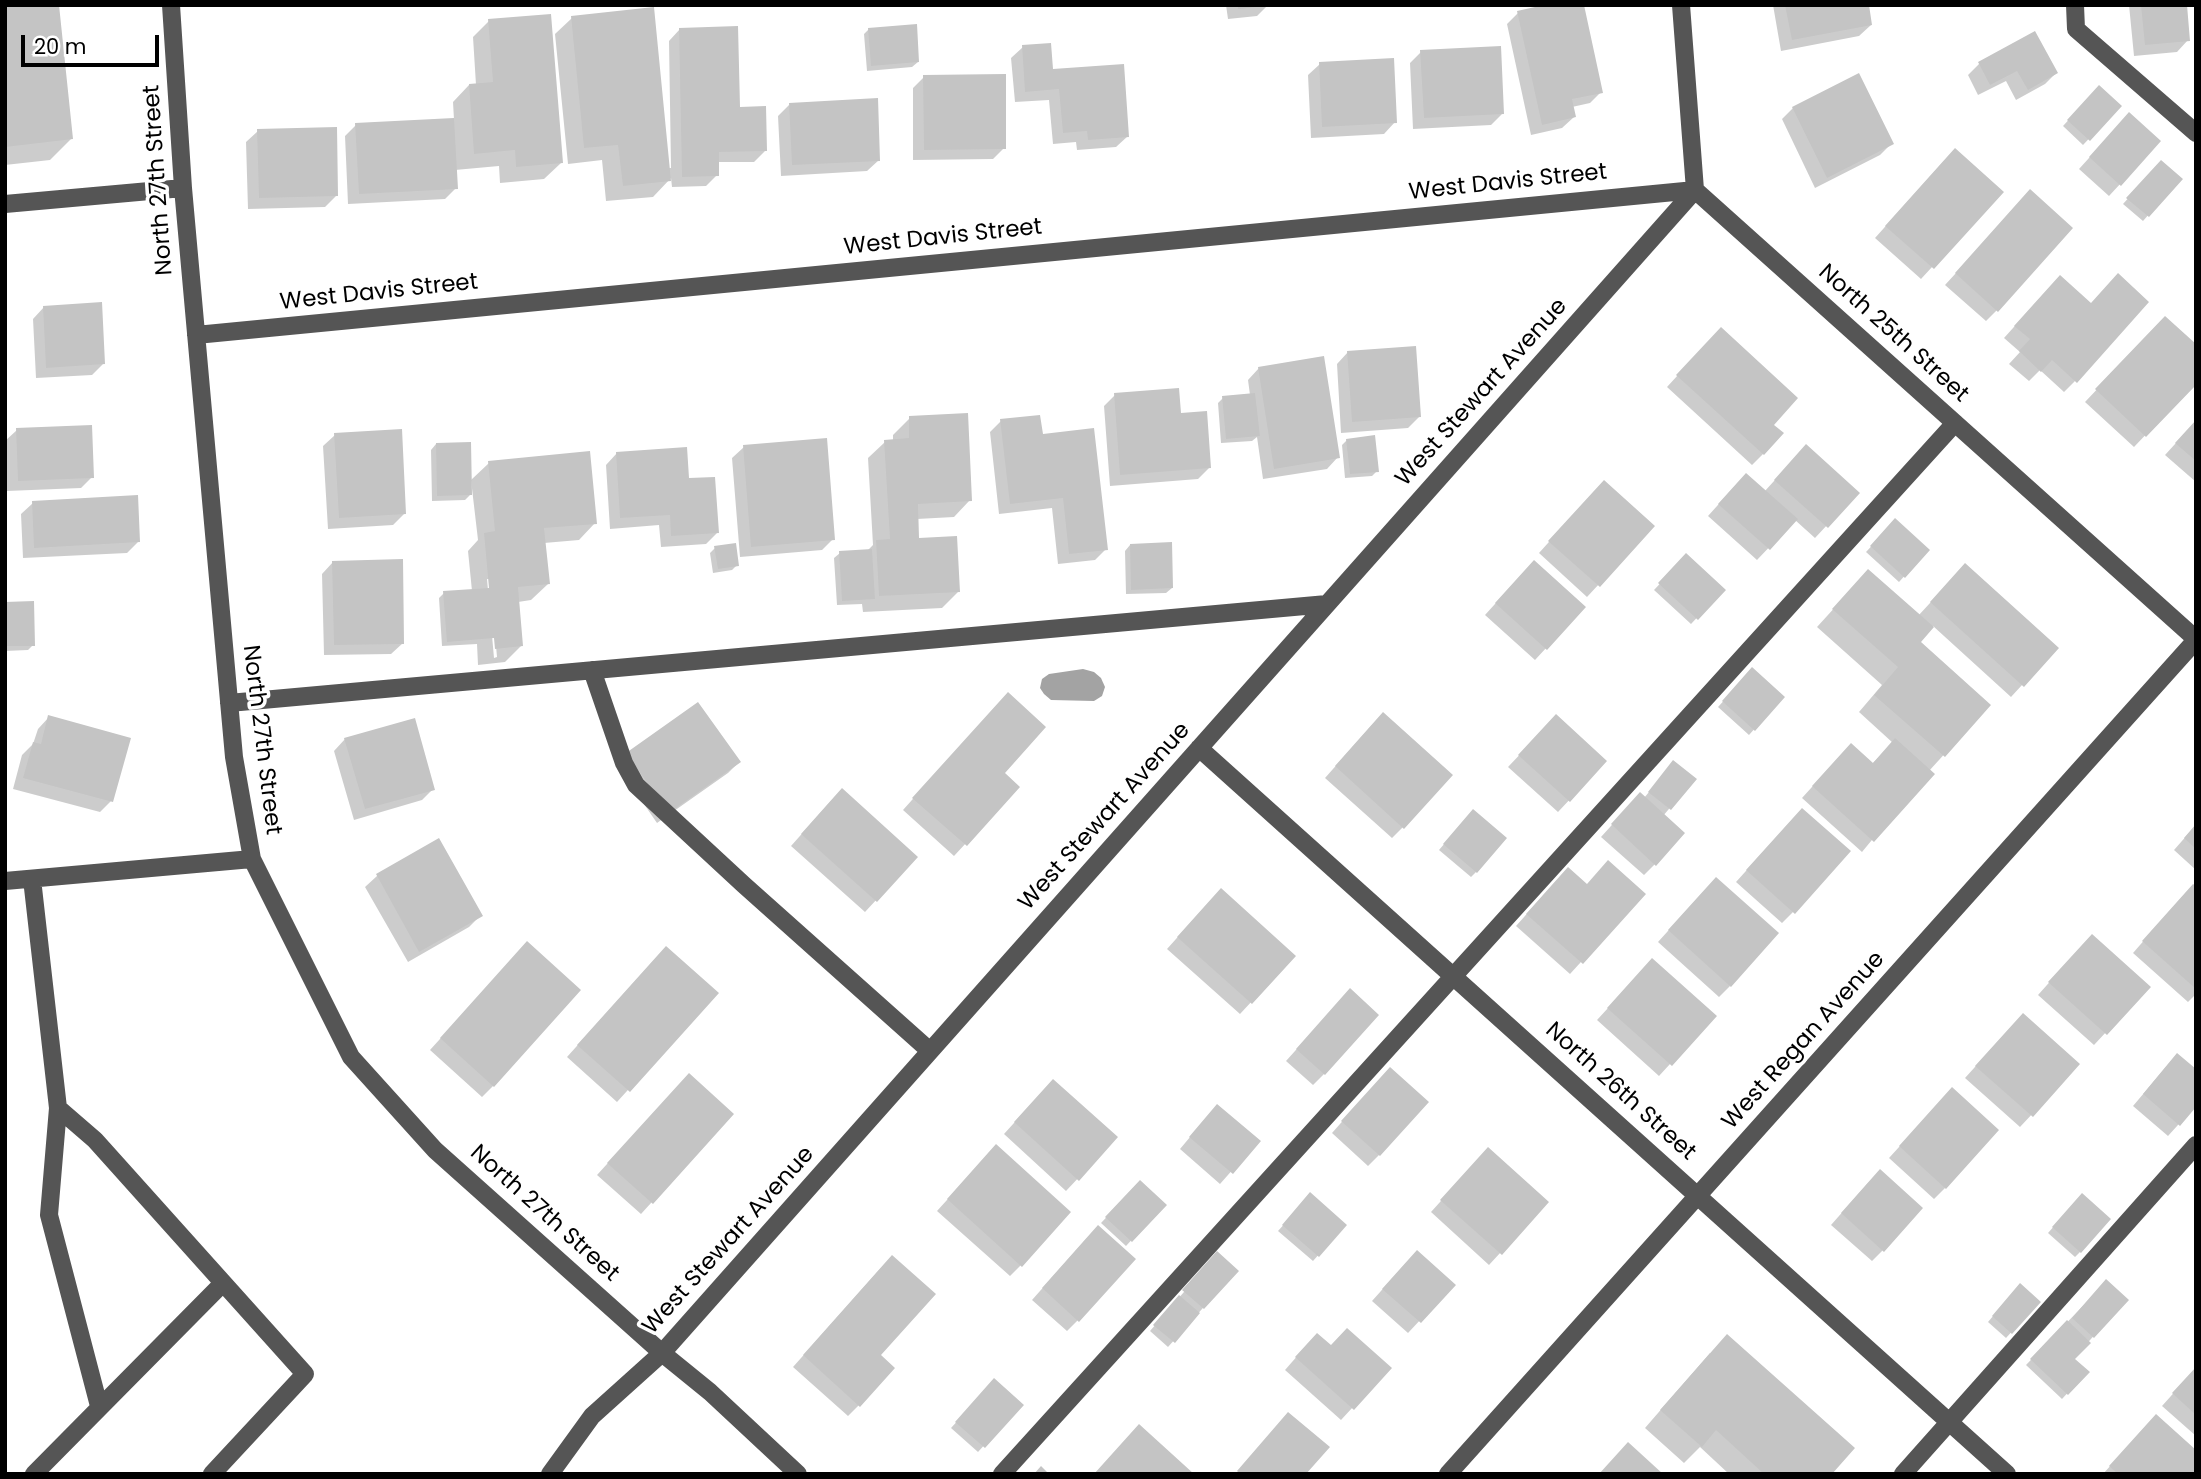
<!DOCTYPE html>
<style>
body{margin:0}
#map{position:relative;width:2201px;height:1479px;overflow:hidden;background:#fff;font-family:Poppins,sans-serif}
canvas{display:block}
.frame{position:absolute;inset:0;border:7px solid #000;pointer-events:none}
.scale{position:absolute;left:21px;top:35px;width:138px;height:32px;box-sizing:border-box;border:4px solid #000;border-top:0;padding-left:9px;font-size:21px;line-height:24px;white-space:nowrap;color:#000;-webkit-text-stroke:5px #fff;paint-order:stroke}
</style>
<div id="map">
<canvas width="2201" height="1479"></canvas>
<div class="frame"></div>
<div class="scale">20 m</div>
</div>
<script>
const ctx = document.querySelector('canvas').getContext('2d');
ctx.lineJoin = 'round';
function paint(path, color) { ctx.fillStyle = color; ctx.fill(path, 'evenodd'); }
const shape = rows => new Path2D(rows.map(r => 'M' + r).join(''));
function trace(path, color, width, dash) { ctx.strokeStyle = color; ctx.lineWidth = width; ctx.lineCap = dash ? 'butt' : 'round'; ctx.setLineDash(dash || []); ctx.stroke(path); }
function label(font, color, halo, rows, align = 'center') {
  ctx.font = font + ' Poppins,sans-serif'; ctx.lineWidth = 7; ctx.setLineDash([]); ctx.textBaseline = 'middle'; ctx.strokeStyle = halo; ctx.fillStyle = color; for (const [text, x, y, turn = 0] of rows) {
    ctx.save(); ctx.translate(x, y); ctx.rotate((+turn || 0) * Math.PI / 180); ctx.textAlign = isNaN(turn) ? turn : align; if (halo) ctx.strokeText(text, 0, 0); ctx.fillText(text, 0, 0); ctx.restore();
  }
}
paint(shape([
 [1083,669,1094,672,1101,678,1105,687,1102,696,1094,701,1051,700,1044,694,1040,688,1042,679,1049,674]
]), '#a3a3a3');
paint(shape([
 [5,5,71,139,50,160,5,165],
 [1226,5,1268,5,1257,16,1228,19],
 [1773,5,1867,5,1871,25,1859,36,1781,51],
 [2129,5,2185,5,2188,40,2177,52,2134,56],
 [1518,13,1601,92,1590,103,1572,107,1574,117,1562,128,1531,135,1507,24],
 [572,18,668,168,671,168,669,41,680,29,765,151,754,162,717,162,717,175,706,186,672,187,671,178,653,197,606,201,602,160,568,164,555,34],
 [489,21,561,163,544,179,500,183,499,166,455,170,456,188,445,199,348,204,345,136,356,125,454,120,453,102,469,85,476,85,473,37],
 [869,29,918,62,912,67,867,71,864,34],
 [2034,33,2056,73,2045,84,2016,100,2006,81,1978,95,1968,75,1979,64],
 [1023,47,1051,71,1128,136,1116,147,1077,150,1076,142,1053,144,1049,100,1015,102,1011,58],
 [1421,52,1502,114,1491,125,1413,129,1410,63],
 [1320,64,1395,122,1384,134,1311,138,1308,75],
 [924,77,1004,148,993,159,913,160,913,88],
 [2099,87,2120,106,2083,145,2063,126],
 [789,105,879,160,867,171,781,176,778,116],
 [1793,108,1891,144,1880,155,1815,188,1782,119],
 [2118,126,2159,142,2109,196,2079,169],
 [258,131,336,196,325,207,248,209,246,142],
 [1944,161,2001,192,1921,279,1875,238],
 [2161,162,2180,179,2143,221,2123,204],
 [2020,203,1997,310,1986,321,1945,285],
 [2049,288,2075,381,2064,392,2040,370,2029,381,2009,364,2020,352,2004,338],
 [44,307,103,364,92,375,36,378,33,319],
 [2154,329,2196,382,2134,447,2085,402],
 [1710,340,1772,425,1763,454,1752,465,1667,387],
 [1348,352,1420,416,1408,428,1341,433,1337,364],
 [1259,368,1338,457,1327,469,1263,479,1257,437,1252,441,1221,443,1218,403,1223,398,1250,395,1248,380],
 [1115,395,1180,415,1210,467,1198,479,1110,486,1104,406],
 [910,418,970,500,954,517,917,519,918,539,959,591,942,608,863,612,862,604,837,605,834,558,840,553,867,551,873,545,868,458,885,442,893,441,893,435],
 [1001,421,1106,549,1095,560,1058,564,1052,508,999,514,990,432],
 [2196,421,2196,482,2165,455],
 [17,430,92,477,81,488,7,491,5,441],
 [335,435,405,513,393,525,328,529,323,446],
 [1347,440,1377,471,1372,476,1345,478,1342,445],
 [436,444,470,495,465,500,432,501,431,450],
 [744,447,833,539,822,550,740,557,732,458],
 [617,453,687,480,717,533,706,544,661,547,659,525,610,529,606,465],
 [1795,458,1857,493,1815,538,1795,520,1757,560,1708,516,1735,486,1764,492],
 [489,463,595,523,579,540,544,543,548,584,531,600,518,602,522,645,505,662,478,665,477,644,442,646,439,598,444,593,472,591,468,551,478,540,471,480],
 [487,579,490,579,497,657,494,658],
 [1593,493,1653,526,1587,597,1539,553],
 [33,503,138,542,127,553,23,558,21,514],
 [1895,521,1928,550,1899,582,1866,552],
 [1130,545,1172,588,1166,593,1126,594,1125,551],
 [715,548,737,565,732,570,713,573,710,553],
 [1686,556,1723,590,1691,624,1654,590],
 [333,562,403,643,391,654,324,655,322,574],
 [1868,571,1918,616,1954,577,2056,648,2011,697,1933,626,1918,642,1989,705,1929,771,1862,852,1802,798,1840,756,1872,764,1893,743,1859,712,1882,685,1817,627],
 [1523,573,1584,607,1535,660,1485,615],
 [5,603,33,645,28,650,5,651],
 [1752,670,1783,697,1749,735,1718,707],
 [997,705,1002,773,1018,787,954,856,903,810],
 [49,717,111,801,100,812,13,789,22,755,33,744,38,729],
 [1372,725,1403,827,1392,838,1325,778],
 [1545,728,1605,762,1558,812,1508,767],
 [345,739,433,789,422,800,354,820,334,751],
 [739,762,728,773,657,823,617,765],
 [1669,768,1694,779,1663,816,1655,864,1644,875,1601,837,1629,806,1644,798],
 [831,801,916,857,865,912,791,846],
 [1468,816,1476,872,1471,877,1439,850],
 [1791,821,1793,912,1782,923,1736,882],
 [2196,825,2196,870,2174,850],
 [438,841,480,916,469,927,408,962,365,887,377,876],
 [1557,880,1643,894,1570,974,1516,926],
 [2196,888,2196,994,2188,1002,2133,953,2182,897],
 [1705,890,1730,986,1719,997,1658,942],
 [1210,901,1294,956,1240,1014,1167,949],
 [2081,947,2148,987,2094,1045,2038,995],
 [516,955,493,1086,482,1097,430,1050],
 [655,959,716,993,617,1102,567,1057],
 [1641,972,1714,1016,1659,1076,1597,1020],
 [1339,1002,1324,1074,1313,1085,1286,1061],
 [2012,1026,2078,1065,2020,1127,1965,1078],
 [2166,1067,2196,1105,2168,1136,2133,1106],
 [1379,1080,1379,1155,1368,1166,1332,1133],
 [678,1086,732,1114,641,1214,597,1175],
 [1042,1092,1116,1138,1066,1191,1004,1134],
 [1941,1101,1945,1188,1934,1199,1889,1158],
 [1206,1118,1258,1141,1220,1184,1180,1149],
 [985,1158,1021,1265,1010,1276,937,1211],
 [1477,1161,1547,1202,1489,1265,1431,1212],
 [1140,1182,1164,1205,1126,1246,1101,1223],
 [1869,1182,1883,1250,1872,1261,1831,1225],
 [1306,1200,1345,1225,1313,1261,1278,1231],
 [2077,1200,2080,1252,2075,1257,2048,1233],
 [1087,1238,1078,1320,1067,1331,1032,1300],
 [1217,1254,1236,1271,1168,1347,1150,1331],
 [1406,1263,1453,1285,1408,1333,1372,1301],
 [881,1268,878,1355,859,1405,848,1416,793,1367],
 [2106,1282,2126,1300,2073,1359,2087,1372,2062,1399,2026,1365],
 [2015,1290,2039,1302,2006,1338,1988,1322],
 [1306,1346,1330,1347,1389,1368,1341,1420,1285,1370],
 [1710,1353,1829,1474,1729,1474,1700,1447,1684,1463,1645,1428],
 [2196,1368,2196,1436,2162,1406],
 [994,1381,1021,1405,978,1452,951,1428],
 [2145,1427,2196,1474,2103,1474]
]), '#0003');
paint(shape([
 [5,5,59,5,73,139,5,147],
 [1238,5,1257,5,1257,7,1238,9],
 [1544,5,1584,5,1603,93,1572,99,1576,117,1542,125,1517,11],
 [1785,5,1869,5,1872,25,1792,40],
 [2141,5,2187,5,2190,41,2145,45],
 [654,7,671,181,623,186,618,145,584,148,571,16],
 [551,14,563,163,516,167,515,150,474,154,469,84,493,82,488,19],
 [917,24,919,62,871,66,868,28],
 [738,26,740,107,766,106,767,151,719,152,719,176,682,177,679,28],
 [2035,31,2058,73,2028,90,2017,71,1990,85,1978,62],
 [1051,43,1053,69,1124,64,1129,137,1088,140,1087,131,1063,133,1059,89,1025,92,1022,45],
 [1501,46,1504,114,1424,118,1420,50],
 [1394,58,1397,123,1322,127,1319,62],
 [1859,73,1894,144,1827,178,1792,107],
 [1006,74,1006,149,924,150,923,75],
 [2099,85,2122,106,2090,141,2067,120],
 [878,98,880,161,792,165,789,103],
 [2129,112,2161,141,2121,186,2089,157],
 [454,118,458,189,359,194,355,123],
 [337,127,338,196,259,198,257,129],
 [1955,148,2004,192,1934,269,1885,226],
 [2161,160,2183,179,2149,217,2126,198],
 [2030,189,2073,228,1998,312,1955,273],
 [2118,273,2149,302,2077,383,2052,360,2041,372,2019,351,2030,339,2014,326,2060,275,2091,303],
 [102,302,105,364,46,368,43,306],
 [2165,316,2196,344,2196,385,2146,437,2095,389],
 [1721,327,1798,398,1774,425,1784,433,1764,455,1676,375],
 [1416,346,1421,417,1352,422,1347,351],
 [1324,356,1340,458,1274,469,1258,367],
 [1179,388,1181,413,1207,411,1211,468,1120,475,1114,393],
 [1255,393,1260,436,1226,439,1222,396],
 [968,413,972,501,918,504,919,538,957,536,960,592,879,596,876,540,890,539,884,440,909,438,909,416],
 [1040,415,1043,434,1094,428,1108,550,1069,554,1063,498,1010,504,1000,419],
 [2196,420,2196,461,2175,443],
 [92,425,94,478,18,481,16,428],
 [402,429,406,514,339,518,334,433],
 [1375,435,1379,472,1350,474,1346,439],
 [827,438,835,540,751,547,743,445],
 [471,442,472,495,437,496,436,443],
 [1806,444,1860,493,1828,528,1774,480],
 [687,447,689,478,715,477,719,533,671,536,670,515,620,518,616,452],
 [590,451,597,524,544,528,550,584,518,587,523,646,495,649,494,638,447,642,443,591,489,588,484,533,495,531,488,461],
 [1746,473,1798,519,1770,550,1718,504],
 [1604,480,1655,526,1600,587,1548,541],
 [138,495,140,542,34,548,32,501],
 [1895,518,1930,550,1905,578,1870,546],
 [1172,542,1173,588,1131,590,1130,544],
 [736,543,739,566,718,569,714,546],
 [872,549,875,599,842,601,839,551],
 [1686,553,1726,590,1698,620,1658,583],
 [403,559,404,644,334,645,332,561],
 [1534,560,1586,607,1547,650,1495,603],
 [1965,563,2059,648,2024,687,1930,602],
 [1868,569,1934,627,1921,642,1991,705,1945,757,1874,695,1898,667,1832,609],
 [34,601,35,646,5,646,5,602],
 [1752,667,1785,697,1755,731,1722,701],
 [1008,692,1046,727,1005,773,1020,787,967,846,912,798],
 [698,702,741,762,669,813,626,753],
 [1383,712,1453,775,1404,829,1335,766],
 [1556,714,1607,761,1570,802,1518,755],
 [48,715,131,738,113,802,23,778,33,742,41,744],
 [415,718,435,790,365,809,344,738],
 [1895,738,1935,774,1874,842,1812,786,1851,743,1873,763],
 [1673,760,1697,779,1671,810,1648,792],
 [842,788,918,857,877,902,801,834],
 [1640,792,1685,833,1656,866,1611,824],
 [1802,808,1851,851,1795,914,1746,870],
 [1473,809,1507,838,1477,873,1443,844],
 [2196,824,2196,849,2184,838],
 [439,838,483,916,419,952,376,874],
 [1608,860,1646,894,1583,964,1526,914,1568,867,1587,884],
 [1716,877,1779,933,1731,987,1668,930],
 [2193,884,2196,886,2196,989,2142,941],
 [1221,888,1296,956,1252,1004,1177,937],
 [2092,934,2151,987,2107,1035,2048,982],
 [527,941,581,990,494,1087,440,1038],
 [666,946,719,993,630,1092,577,1045],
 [1652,958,1717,1016,1672,1066,1607,1008],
 [1350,988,1379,1015,1325,1075,1296,1049],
 [2023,1013,2080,1064,2033,1117,1975,1066],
 [2177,1053,2196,1069,2196,1107,2180,1126,2143,1094],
 [1390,1067,1429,1102,1380,1156,1341,1121],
 [689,1073,734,1114,653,1204,607,1163],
 [1053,1079,1118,1137,1079,1181,1014,1122],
 [1952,1087,1999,1130,1946,1189,1899,1146],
 [1217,1104,1261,1141,1233,1174,1189,1137],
 [996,1144,1071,1212,1022,1267,947,1199],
 [1488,1147,1549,1202,1502,1255,1440,1200],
 [1880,1169,1923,1208,1884,1252,1841,1213],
 [1140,1180,1167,1205,1132,1242,1105,1217],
 [1310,1192,1347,1225,1319,1257,1282,1225],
 [2082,1193,2111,1219,2081,1253,2052,1227],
 [1098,1225,1136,1259,1079,1322,1042,1288],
 [1417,1250,1456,1285,1421,1323,1382,1289],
 [1217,1251,1239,1271,1204,1309,1182,1290],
 [892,1255,936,1294,881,1355,895,1368,860,1407,803,1355],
 [2106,1279,2129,1300,2094,1338,2072,1318],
 [2020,1283,2041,1302,2012,1334,1992,1316],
 [1179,1295,1200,1313,1175,1343,1153,1325],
 [2067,1320,2091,1343,2075,1359,2090,1372,2068,1395,2030,1359],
 [1347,1328,1392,1368,1354,1410,1295,1357,1317,1333,1331,1345],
 [1727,1334,1855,1448,1832,1474,1764,1474,1716,1430,1702,1447,1660,1410],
 [2196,1367,2196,1415,2172,1393],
 [994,1378,1024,1405,985,1448,955,1422],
 [1288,1412,1330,1447,1306,1474,1240,1474,1237,1471],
 [2156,1414,2196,1450,2196,1474,2118,1474,2109,1466],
 [1139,1424,1194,1474,1094,1474],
 [1628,1442,1663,1474,1599,1474],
 [1041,1466,1049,1474,1034,1474]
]), '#c4c4c4');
trace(shape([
 [171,5,183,188,234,757,252,859,351,1057,435,1150,662,1353,710,1392,798,1474],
 [1681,5,1695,190,2196,639],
 [2075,5,2076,29,2196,133],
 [5,204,183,188],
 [196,335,1695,190],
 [592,670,624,763,636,785,744,885,930,1051],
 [229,703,1327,604],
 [1199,748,2007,1474],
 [32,879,58,1108,95,1140,305,1374,212,1474],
 [5,881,252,859],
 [58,1108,49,1215,99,1406],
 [34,1474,223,1283],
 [550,1474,592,1416,662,1353,1695,190],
 [1002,1474,1955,423],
 [1448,1474,2196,640],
 [1903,1474,2196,1145]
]), '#555', 18);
label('23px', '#000', '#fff', [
 ["North 27th Street",159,180,-94],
 ["West Davis Street",1508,183,-6],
 ["West Davis Street",943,238,-6],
 ["West Davis Street",379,293,-6],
 ["North 25th Street",1893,334,42],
 ["West Stewart Avenue",1482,393,-48],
 ["North 27th Street",261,740,83],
 ["West Stewart Avenue",1105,817,-48],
 ["West Regan Avenue",1804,1041,-48],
 ["North 26th Street",1620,1092,42],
 ["North 27th Street",544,1214,42],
 ["West Stewart Avenue",729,1241,-48]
]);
</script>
